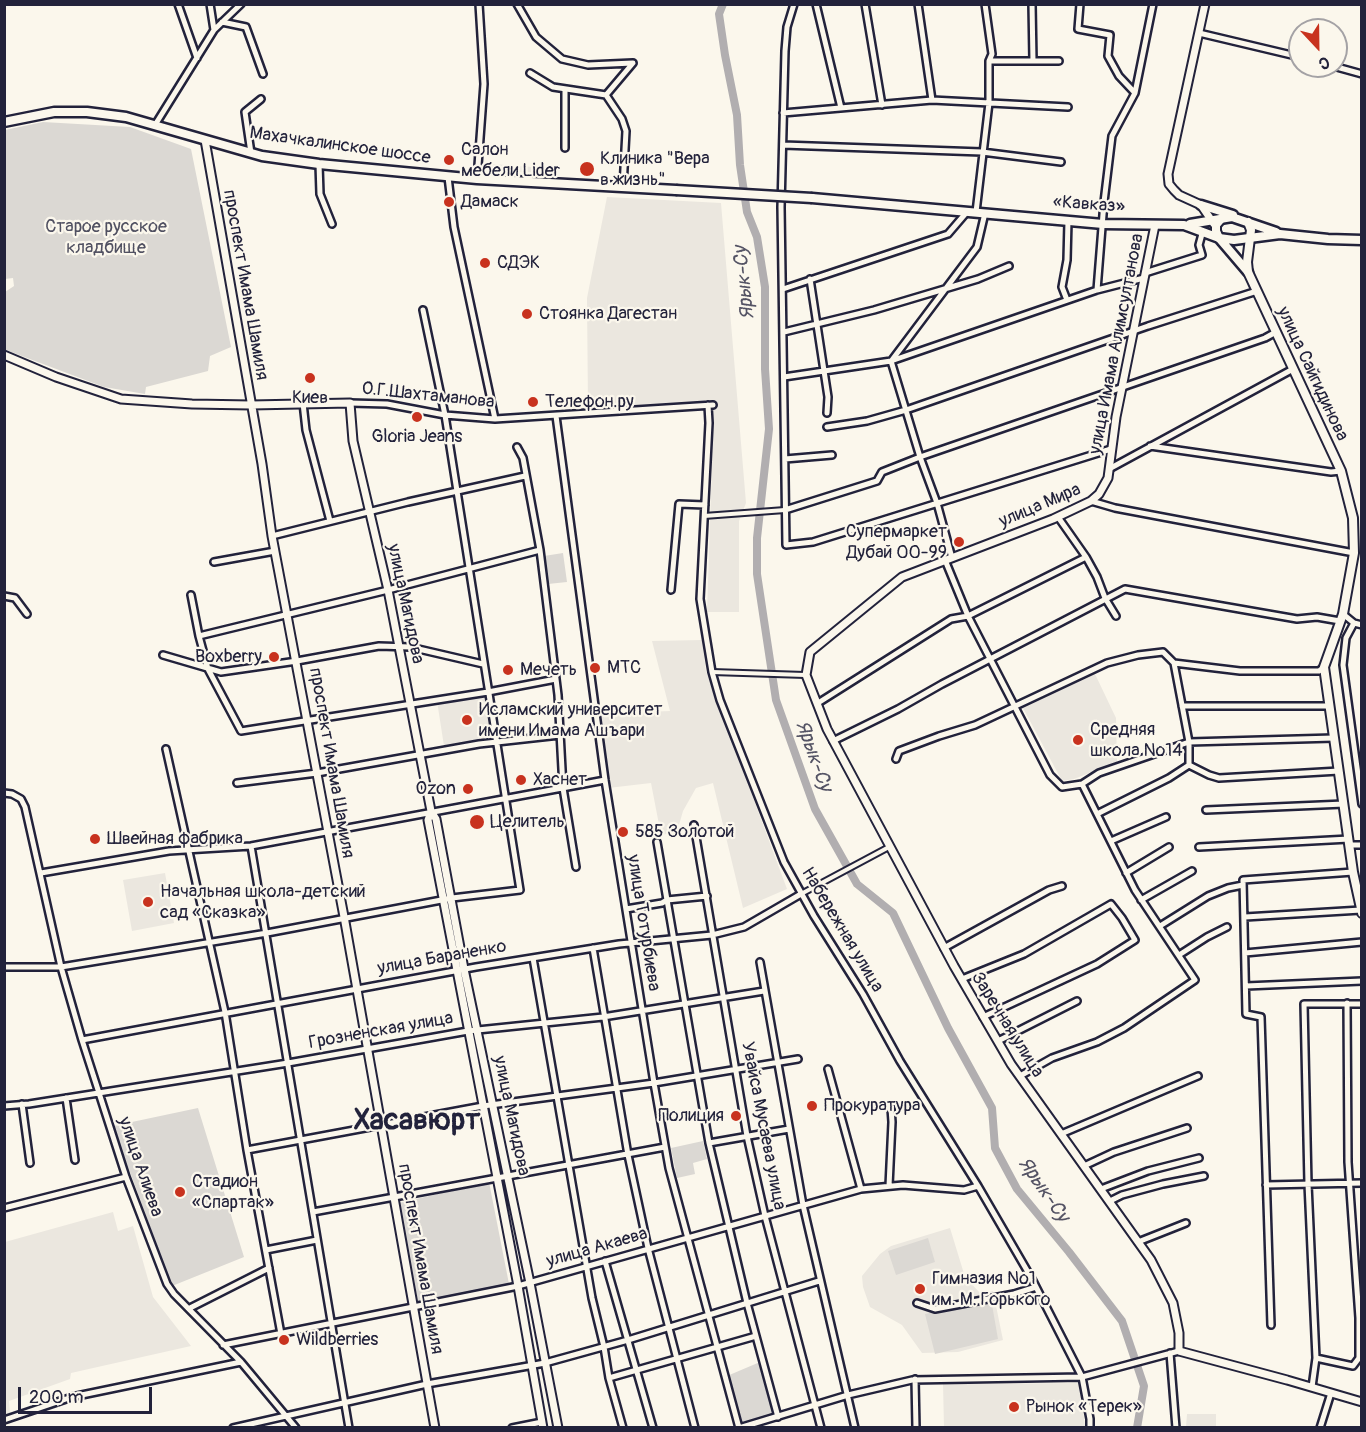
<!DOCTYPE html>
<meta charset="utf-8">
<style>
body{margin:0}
#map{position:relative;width:1366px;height:1432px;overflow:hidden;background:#fbf7ec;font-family:Pangolin,sans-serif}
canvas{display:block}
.frame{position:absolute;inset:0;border:6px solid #22223b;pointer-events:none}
.north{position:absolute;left:1288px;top:18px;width:60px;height:60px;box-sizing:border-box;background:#fbf7ec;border:2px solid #a4a2a5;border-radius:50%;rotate:158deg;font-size:16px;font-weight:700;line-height:24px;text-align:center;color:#22223b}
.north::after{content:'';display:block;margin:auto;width:21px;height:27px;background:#c8321e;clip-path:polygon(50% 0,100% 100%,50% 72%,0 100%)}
.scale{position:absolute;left:18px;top:1387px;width:134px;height:27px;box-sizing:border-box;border:3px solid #22223b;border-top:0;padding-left:8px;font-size:18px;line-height:21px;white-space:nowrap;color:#22223b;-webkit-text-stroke:4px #fbf7ec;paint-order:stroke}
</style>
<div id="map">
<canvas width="1366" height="1432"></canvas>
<div class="frame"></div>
<div class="north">С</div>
<div class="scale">200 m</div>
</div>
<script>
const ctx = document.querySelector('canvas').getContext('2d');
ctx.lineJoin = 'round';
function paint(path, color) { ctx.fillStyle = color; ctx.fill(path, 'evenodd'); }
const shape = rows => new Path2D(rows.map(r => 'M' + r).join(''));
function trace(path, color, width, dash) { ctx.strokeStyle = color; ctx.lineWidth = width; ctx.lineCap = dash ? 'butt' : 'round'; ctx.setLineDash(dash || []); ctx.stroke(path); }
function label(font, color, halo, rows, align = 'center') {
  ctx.font = font + ' Pangolin,sans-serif'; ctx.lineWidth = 4.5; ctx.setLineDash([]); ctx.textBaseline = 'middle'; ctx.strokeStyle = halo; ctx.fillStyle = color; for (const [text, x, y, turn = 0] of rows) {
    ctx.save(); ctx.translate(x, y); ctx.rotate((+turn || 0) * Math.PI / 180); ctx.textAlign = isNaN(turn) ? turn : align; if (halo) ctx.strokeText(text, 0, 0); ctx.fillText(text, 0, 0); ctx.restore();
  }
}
paint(shape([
 [480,163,546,168,545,174,479,169],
 [607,197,721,203,746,503,739,521,739,612,707,612,714,402,588,407,587,298],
 [702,640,706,671,787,889,743,908,713,783,696,788,683,811,677,832,661,835,651,783,608,788,598,714,670,711,652,641],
 [1095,674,1116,718,1117,762,1074,779,1062,781,1023,708],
 [487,693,499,738,444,746,437,701],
 [165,873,174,923,132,931,123,880],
 [113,1212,118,1231,133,1226,153,1297,191,1346,71,1373,70,1379,9,1401,10,1413,5,1415,5,1242],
 [950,1228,965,1277,981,1294,993,1291,1003,1340,958,1352,922,1353,902,1325,870,1307,863,1287,862,1276,880,1254,891,1246],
 [1080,1383,1085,1427,944,1427,943,1384],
 [1187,1414,1216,1414,1216,1427,1186,1427]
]), '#ebe7df');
paint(shape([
 [43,122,130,127,191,149,231,347,210,356,208,371,146,387,145,394,104,387,6,350,5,292,14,286,13,278,5,279,5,130],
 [563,553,567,582,548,584,544,556],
 [198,1108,244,1257,172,1286,113,1126],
 [703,1141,707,1159,693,1163,695,1174,677,1178,671,1148],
 [489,1182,509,1284,418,1302,399,1203],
 [928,1238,935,1262,896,1275,888,1251],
 [991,1299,998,1339,935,1354,925,1314],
 [760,1362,776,1415,741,1425,727,1376]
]), '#dbd8d3');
trace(shape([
 [723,4,719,14,725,55,737,115,740,165,747,212,757,237,765,287,765,369,769,429,757,538,757,574,776,700,815,809,857,884,893,913,948,1028,992,1108,995,1148,1017,1189,1069,1252,1122,1321,1144,1386,1137,1428]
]), '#b1aeb0', 8);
const pedestrian = shape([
 [704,516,785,510],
 [712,672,805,675],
 [801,894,889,847]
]);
const minor = shape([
 [178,4,197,58],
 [210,4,214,30],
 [517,4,536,37,562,59,588,65,633,63,606,95,622,119,626,131,623,187],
 [794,4,787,27,785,51,781,207,786,545,813,542,1111,449],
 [816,4,841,108],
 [865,4,882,105],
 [918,4,932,100],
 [1032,4,1033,61],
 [1080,4,1078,29,1110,35,1108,56,1119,76,1135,93],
 [222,22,246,27,263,74],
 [1199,33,1300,57],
 [989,61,1059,61],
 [1333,66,1362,74],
 [530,73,553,87,606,95],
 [565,89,565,148],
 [783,113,932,100,1068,107],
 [155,125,214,30,241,4],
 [783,145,982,152,1061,162],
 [251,153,245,112,261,99],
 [319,164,320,194,332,224],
 [448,177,454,227,495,419],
 [477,179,484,84,479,4],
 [976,212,989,103,989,61,992,54,985,4],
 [1145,273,1202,255,1199,245,1202,234],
 [810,279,828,397,827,413],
 [783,289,948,234,966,213],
 [1097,290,1104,202,1112,136,1135,93,1153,4],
 [1067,300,1062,287,1067,260,1068,221],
 [784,332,874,310,978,279,1009,266],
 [892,360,977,247,985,213],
 [891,361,920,457,937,503,952,558],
 [784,377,891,361,1097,290,1144,278],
 [303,403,306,430,330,521],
 [350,403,387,404,445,415,495,419,713,405],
 [708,405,709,423,700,599,712,672,720,700,784,862,814,916,863,994,900,1061,978,1186,1032,1279,1082,1377,1090,1419,1090,1428],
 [556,416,605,780,654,1083,669,1168,739,1428],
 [827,427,867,421,906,410,1148,326,1257,291],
 [1150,446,1331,472,1341,471],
 [517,447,523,458,540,550,558,695,563,788,576,867],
 [785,459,832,455],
 [1109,469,1293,369],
 [1091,501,1115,508,1354,553],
 [785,510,877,481,882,472,920,457,1265,338,1276,332],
 [1058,517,1086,557,1097,577,1105,598,1116,616],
 [272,536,408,502,525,476],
 [945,560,968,616,1050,775,1062,787,1082,784,1135,890,1195,980,1124,1028,1097,1042,1052,1058,1020,1076],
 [214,562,275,551],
 [671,590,679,504,705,505],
 [191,595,199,636,208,669,241,731,488,692,556,679],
 [4,596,15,598,27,614],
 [1343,614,1354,623,1362,625],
 [1354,623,1346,638,1343,665,1362,804],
 [199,636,388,590,540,550],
 [163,655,221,672,297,661,379,646,410,647,483,664],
 [818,703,951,619,968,616,1086,557],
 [1182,706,1330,706],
 [833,741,898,709,942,684,1125,589,1297,619,1317,617,1340,621],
 [166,749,225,1012,247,1150,281,1334],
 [896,759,899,751,939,736,975,725,1107,663,1138,655,1163,652,1174,663,1240,671,1319,671,1324,667],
 [1189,765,1209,775,1219,778,1339,771],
 [237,783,317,773,479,744,560,735],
 [1082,784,1099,773,1189,742,1334,738],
 [4,793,12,794,21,799,25,807,61,967,82,1040,126,1177,167,1284,174,1294,241,1362,296,1428],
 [1206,810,1344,804],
 [1097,814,1169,778,1189,765,1189,742,1174,663],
 [694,825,747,1136,765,1216,821,1428],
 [1111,841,1166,817],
 [657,842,709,1143,747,1303,778,1417],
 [1350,845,1362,845],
 [251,846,349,1428],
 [1199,847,1349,839],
 [41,873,169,851,251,846,605,780],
 [1126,873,1169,847],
 [1141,900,1192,871],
 [626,909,662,903,667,900,707,896],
 [1245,917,1361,910],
 [1160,926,1208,896,1228,888,1243,885],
 [593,948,628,1155,648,1248,695,1428],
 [944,948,1049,890,1062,886],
 [1245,953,1362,942],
 [1179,955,1207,937,1227,927],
 [533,958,592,1298,604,1347,609,1378,623,1428],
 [760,962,803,1205,855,1428],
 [4,967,61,967,267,933,452,898,520,890,445,415,423,310],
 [962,979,1024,954,1111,904,1122,918,1135,940,1097,964,983,1017],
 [1246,986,1362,981],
 [82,1040,476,967,619,944,712,935,744,927,801,894],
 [998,1041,1077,1001],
 [828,1069,861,1189],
 [66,1098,75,1160],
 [22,1104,30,1163],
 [4,1106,29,1104,288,1063,468,1031,603,1017,764,991],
 [1061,1134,1198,1076],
 [709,1143,789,1129],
 [247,1150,483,1106,654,1083,798,1059],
 [1084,1166,1114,1152,1187,1128],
 [1266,1185,1362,1183],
 [889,1186,892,1122,891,1108],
 [1101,1189,1148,1171,1199,1158],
 [1110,1201,1122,1195,1163,1184,1204,1176],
 [4,1208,126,1177],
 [313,1212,665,1147],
 [1138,1242,1186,1223],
 [266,1250,317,1240],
 [605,1261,653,1428],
 [917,1303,935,1309,1014,1294,1036,1287],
 [190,1308,269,1268],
 [1271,1325,1261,1017,1246,1014,1243,880,1353,872],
 [223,1345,518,1286,861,1189,903,1185,964,1190,978,1186],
 [1170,1353,1176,1428],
 [1316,1358,1353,1366,1359,1358,1359,1318,1348,1162,1347,1003],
 [609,1378,756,1336],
 [915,1379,916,1428],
 [1312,1387,1316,1358,1308,1184,1304,1004,1362,1004],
 [4,1420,72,1397,241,1362],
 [233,1428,427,1384,545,1363,628,1340,819,1281],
 [512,1428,542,1422],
 [739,1428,848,1395,912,1380,1082,1377,1179,1351],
 [1320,1428,1331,1393]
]);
const secondary = shape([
 [1205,4,1168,174,1169,184,1174,190,1179,195,1201,205,1214,224],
 [205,140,262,464,272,536,345,922,435,1428],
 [1155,225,1116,417,1108,478,1099,494,1091,501,1053,519,902,577,810,652,806,675,827,729,954,966,1011,1064,1151,1260,1173,1303,1179,1333,1179,1351,1287,1380,1362,1402],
 [4,355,56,377,121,399,192,404,251,405,350,403,353,441,388,590,431,811,436,819,464,969,530,1283,558,1428],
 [431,811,428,820,518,1286,543,1428]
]);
const primary = shape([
 [1248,222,1251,230,1247,262,1248,272,1341,471,1353,518,1354,553,1343,614,1324,667,1353,872,1362,913],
 [1219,238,1216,231,1216,225,1222,218]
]);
const trunk = shape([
 [4,122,54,112,87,112,126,117,262,156,319,164,477,179,676,190],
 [812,198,1103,224,1184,225,1219,238,1234,240,1280,234,1328,239,1362,240],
 [1201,205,1233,215],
 [1190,224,1232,217,1276,232],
 [1219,238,1248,272]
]);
trace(pedestrian, '#22223b', 8);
trace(minor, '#22223b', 10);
trace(secondary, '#22223b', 11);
trace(primary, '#22223b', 12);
trace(trunk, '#22223b', 13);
trace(pedestrian, '#fbf7ec', 4);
trace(minor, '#fbf7ec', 5);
trace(secondary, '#fbf7ec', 7);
trace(primary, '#fbf7ec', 8);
trace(trunk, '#fbf7ec', 8);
const trunkBridge = shape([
 [676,190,812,198]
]);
trace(trunkBridge, '#22223b', 13, []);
trace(trunkBridge, '#fbf7ec', 8);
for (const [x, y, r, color] of [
 [449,160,6,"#c8321e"],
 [587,169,8,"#c8321e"],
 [449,202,6,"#c8321e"],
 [485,263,6,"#c8321e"],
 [527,314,6,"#c8321e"],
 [310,378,6,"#c8321e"],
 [533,402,6,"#c8321e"],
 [417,417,6,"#c8321e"],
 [959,542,6,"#c8321e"],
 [274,657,6,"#c8321e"],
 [595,668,6,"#c8321e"],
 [508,670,6,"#c8321e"],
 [467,720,6,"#c8321e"],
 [1078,740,6,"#c8321e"],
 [521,780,6,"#c8321e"],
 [468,789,6,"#c8321e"],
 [477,822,8,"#c8321e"],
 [623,832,6,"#c8321e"],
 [95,839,6,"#c8321e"],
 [148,902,6,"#c8321e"],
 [812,1106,6,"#c8321e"],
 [736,1116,6,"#c8321e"],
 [180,1192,6,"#c8321e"],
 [920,1289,6,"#c8321e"],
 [284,1340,6,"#c8321e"],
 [1014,1407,6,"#c8321e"]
]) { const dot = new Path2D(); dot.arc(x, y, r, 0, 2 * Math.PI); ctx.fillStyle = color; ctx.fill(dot); trace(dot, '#fbf7ec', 2); }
label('18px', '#22223b', '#fbf7ec', [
 ["Махачкалинское шоссе",340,146,8],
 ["«Кавказ»",1089,205,4],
 ["проспект Имама Шамиля",245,285,80],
 ["улица Имама Алимсултанова",1117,344,-79],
 ["улица Сайгидинова",1312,374,65],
 ["О.Г.Шахтаманова",428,396,6],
 ["улица Мира",1040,506,-23],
 ["улица Магидова",405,604,78],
 ["проспект Имама Шамиля",331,763,80],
 ["улица Тотурбиева",643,923,81],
 ["Набережная улица",842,930,59],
 ["улица Бараненко",442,958,-10],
 ["Заречная улица",1007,1025,58],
 ["Грозненская улица",381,1031,-10],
 ["улица Магидова",511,1116,78],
 ["Увайса Мусаева улица",763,1126,79],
 ["улица Алиева",140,1167,71],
 ["улица Акаева",597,1248,-16],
 ["проспект Имама Шамиля",420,1259,80]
]);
label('18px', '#22223b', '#fbf7ec', [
 ["Салон",461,150],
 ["мебели Lider",461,171],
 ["Клиника \"Вера",600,159],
 ["в жизнь\"",600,180],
 ["Дамаск",461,202],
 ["СДЭК",497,263],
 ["Стоянка Дагестан",539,314],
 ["Киев",310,398,"center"],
 ["Телефон.ру",545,402],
 ["Gloria Jeans",417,437,"center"],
 ["Супермаркет",947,532,"right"],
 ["Дубай 00-99",947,553,"right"],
 ["Boxberry",262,657,"right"],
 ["МТС",607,668],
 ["Мечеть",520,670],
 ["Исламский университет",479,710],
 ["имени Имама Ашъари",479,731],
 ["Средняя",1090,730],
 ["школа №14",1090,751],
 ["Хаснет",533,780],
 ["Ozon",456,789,"right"],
 ["Целитель",490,822],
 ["585 Золотой",635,832],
 ["Швейная фабрика",107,839],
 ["Начальная школа-детский",160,892],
 ["сад «Сказка»",160,913],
 ["Прокуратура",824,1106],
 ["Полиция",724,1116,"right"],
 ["Стадион",192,1182],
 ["«Спартак»",192,1203],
 ["Гимназия №1",932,1279],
 ["им. М. Горького",932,1300],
 ["Wildberries",296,1340],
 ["Рынок «Терек»",1026,1407]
], 'left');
label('18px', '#505061', '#fbf7ec', [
 ["Старое русское",106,227],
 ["кладбище",106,248]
]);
label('italic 20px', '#545364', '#fbf7ec', [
 ["Ярык-Су",745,283,-96],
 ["Ярык-Су",813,756,70],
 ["Ярык-Су",1043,1190,55]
]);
label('bold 30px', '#22223b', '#fbf7ec', [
 ["Хасавюрт",417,1121]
]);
</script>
